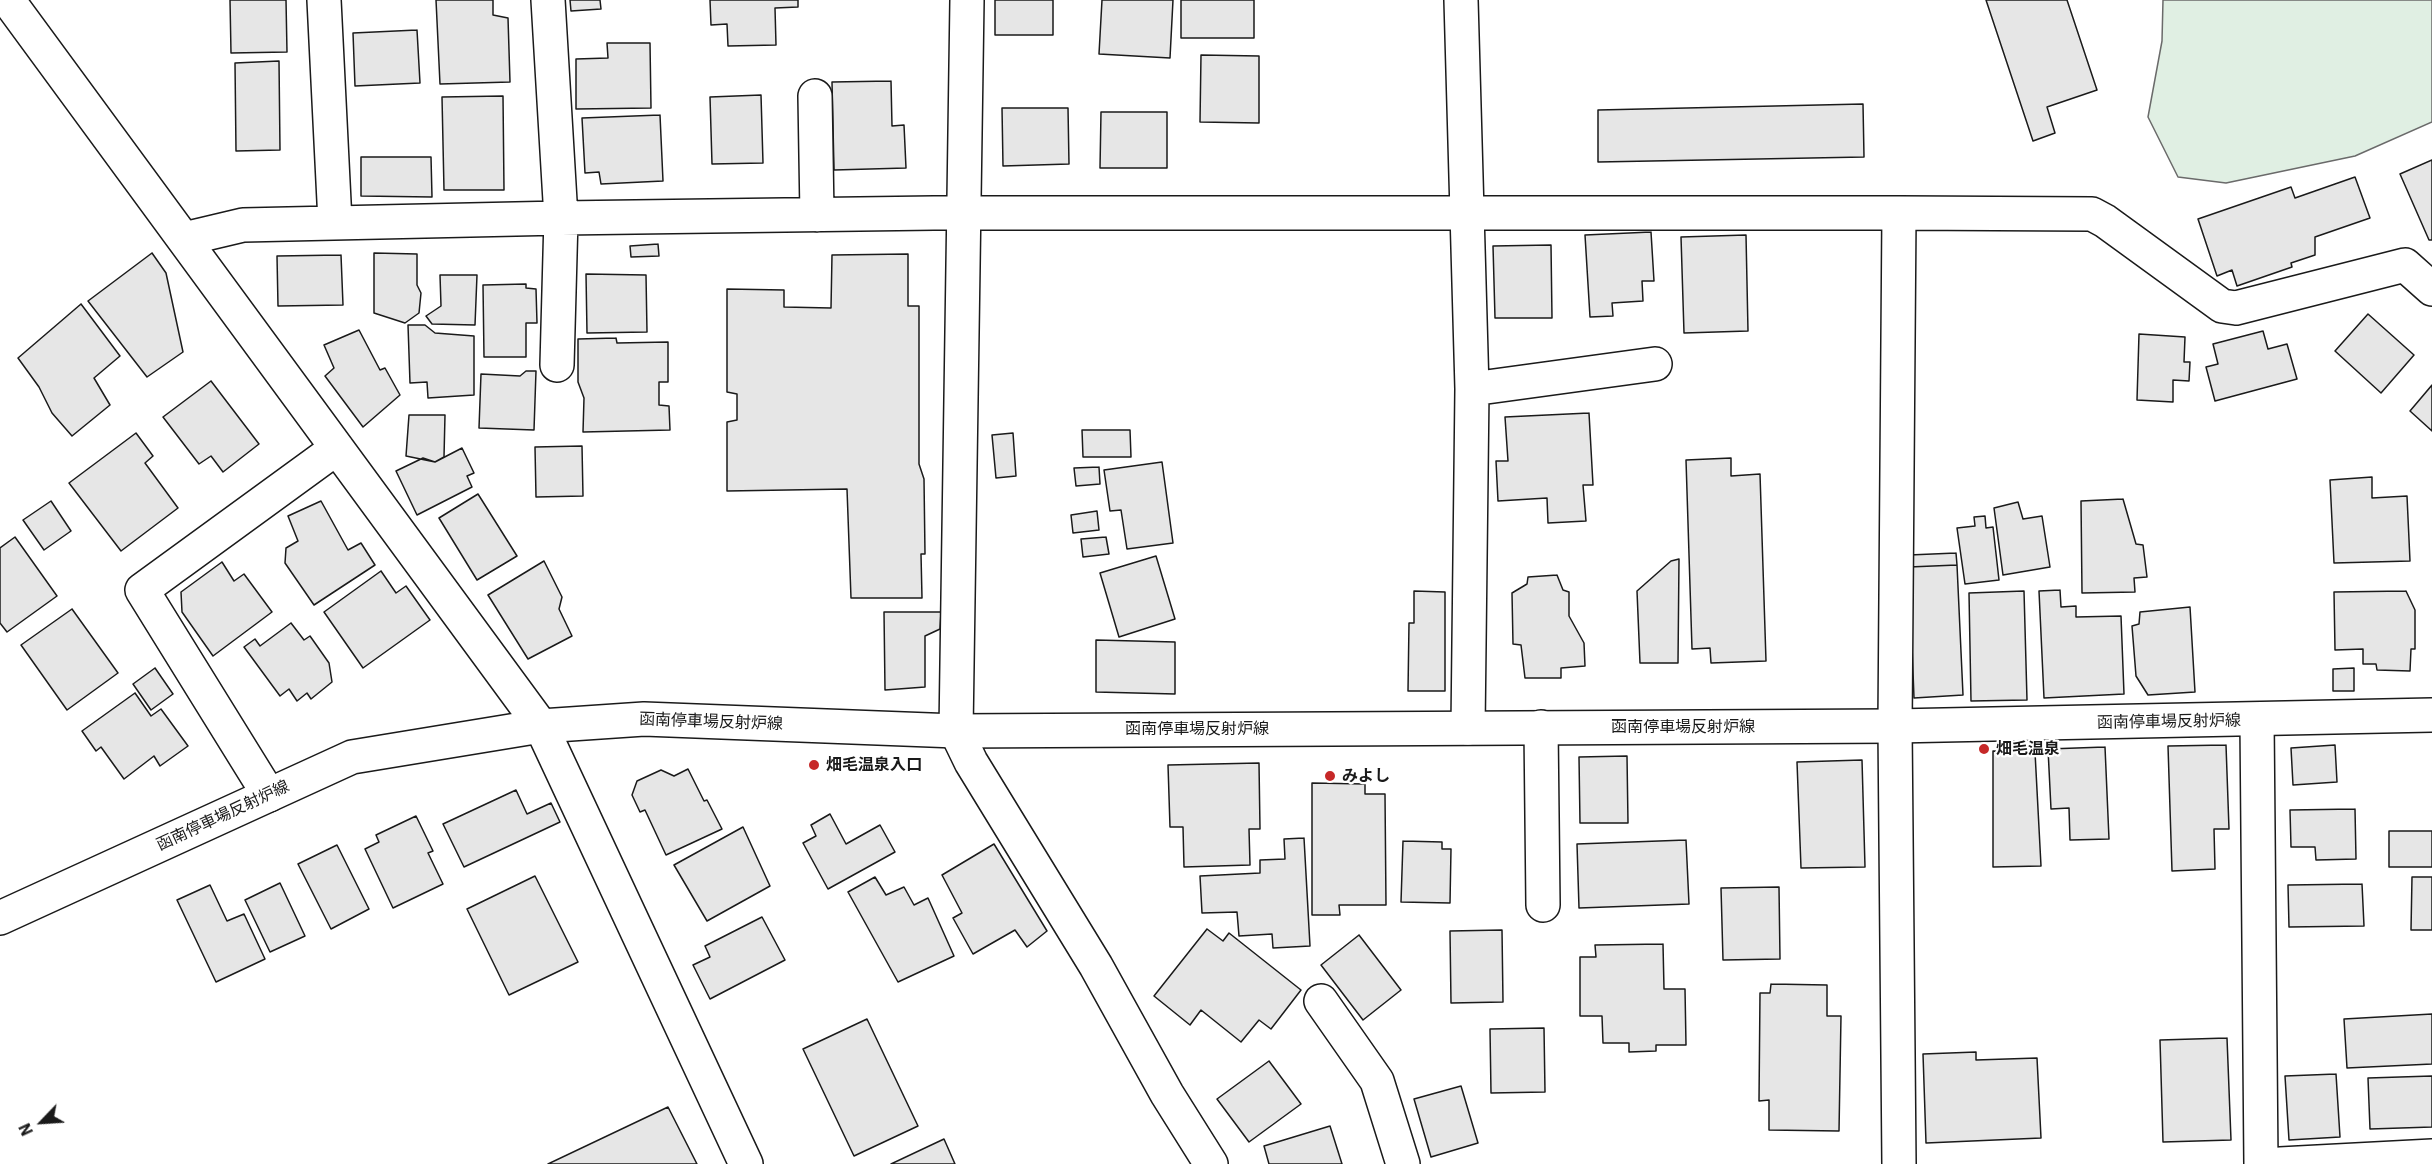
<!DOCTYPE html>
<meta charset="utf-8">
<style>
body{margin:0}
#map{position:relative;width:2432px;height:1164px;overflow:hidden;background:#fff;font-family:"IBM Plex Sans",sans-serif}
canvas{display:block}
.north{position:absolute;left:12px;top:1092px;width:60px;height:60px;-webkit-text-stroke:4px #fff;paint-order:stroke;rotate:245deg;font-size:16px;font-weight:700;line-height:24px;text-align:center;color:#1a1a1a}
.north::after{content:'';display:block;margin:auto;width:21px;height:27px;background:#1a1a1a;clip-path:polygon(50% 0,100% 100%,50% 72%,0 100%)}
</style>
<div id="map">
<canvas width="2432" height="1164"></canvas>
<div class="north">N</div>
</div>
<script>
const ctx = document.querySelector('canvas').getContext('2d');
ctx.lineJoin = 'round';
function paint(path, color) { ctx.fillStyle = color; ctx.fill(path, 'evenodd'); }
const shape = rows => new Path2D(rows.map(r => 'M' + r).join(''));
function trace(path, color, width, dash) { ctx.strokeStyle = color; ctx.lineWidth = width; ctx.lineCap = dash ? 'butt' : 'round'; ctx.setLineDash(dash || []); ctx.stroke(path); }
function label(font, color, halo, rows, align = 'center') {
  ctx.font = font + ' "IBM Plex Sans","Noto Sans JP",sans-serif'; ctx.lineWidth = 4.5; ctx.setLineDash([]); ctx.textBaseline = 'middle'; ctx.strokeStyle = halo; ctx.fillStyle = color; for (const [text, x, y, turn = 0] of rows) {
    ctx.save(); ctx.translate(x, y); ctx.rotate((+turn || 0) * Math.PI / 180); ctx.textAlign = isNaN(turn) ? turn : align; if (halo) ctx.strokeText(text, 0, 0); ctx.fillText(text, 0, 0); ctx.restore();
  }
}
const green = shape([
 [2163,0,2432,0,2432,122,2355,156,2226,183,2178,177,2148,117,2162,41,2163,0]
]);
paint(green, '#e0efe3');
trace(green, '#6a6a6a', 1.5);
const building = shape([
 [230,0,286,0,287,52,231,53,230,0],
 [436,0,493,0,493,15,508,18,510,82,440,84,436,0],
 [570,0,600,0,601,9,571,11,570,0],
 [710,0,798,0,798,7,775,8,776,45,728,46,727,24,711,25,710,0],
 [995,0,1053,0,1053,35,995,35,995,0],
 [1102,0,1173,0,1170,58,1099,54,1102,0],
 [1181,0,1254,0,1254,38,1181,38,1181,0],
 [1986,0,2067,0,2097,90,2047,107,2055,133,2033,141,1986,0],
 [417,30,420,83,355,86,353,33,417,30],
 [607,43,650,43,651,108,576,109,576,59,608,58,607,43],
 [1201,55,1259,56,1259,123,1200,122,1201,55],
 [279,61,280,150,236,151,235,63,279,61],
 [891,81,892,126,904,125,906,168,834,170,832,82,891,81],
 [761,95,763,163,712,164,710,97,761,95],
 [503,96,504,190,444,190,442,97,503,96],
 [1863,104,1864,157,1598,162,1598,110,1863,104],
 [1002,108,1068,108,1069,164,1003,166,1002,108],
 [1101,112,1167,112,1167,168,1100,168,1101,112],
 [660,115,663,181,601,184,599,172,585,173,582,118,660,115],
 [361,157,431,157,432,197,361,196,361,157],
 [2432,160,2432,240,2429,240,2400,174,2432,160],
 [2355,177,2370,218,2315,237,2315,255,2291,263,2292,267,2237,286,2232,270,2217,276,2198,219,2291,187,2295,198,2355,177],
 [1651,232,1654,281,1642,281,1643,301,1612,303,1613,316,1590,317,1585,235,1651,232],
 [1746,235,1748,331,1684,333,1681,237,1746,235],
 [658,244,659,256,631,257,630,246,658,244],
 [1551,245,1552,318,1495,318,1493,246,1551,245],
 [152,253,166,273,183,352,147,377,88,301,152,253],
 [374,253,417,254,417,285,421,293,419,313,405,323,374,313,374,253],
 [908,254,908,306,919,306,919,464,924,479,925,554,921,554,922,598,851,598,847,489,727,491,727,422,737,420,737,394,727,392,727,289,784,290,784,307,831,308,832,255,908,254],
 [341,255,343,305,278,306,277,256,341,255],
 [586,274,646,275,647,332,587,333,586,274],
 [440,275,477,275,475,325,432,324,426,316,441,306,440,275],
 [526,284,526,288,536,289,537,323,526,323,526,357,484,357,483,285,526,284],
 [81,304,120,356,94,378,110,405,72,436,52,413,39,387,18,358,81,304],
 [2368,314,2414,355,2381,393,2335,351,2368,314],
 [408,325,425,325,435,333,474,336,474,395,428,398,427,382,410,383,408,325],
 [359,330,380,370,385,368,400,395,363,427,325,376,334,368,324,345,359,330],
 [2263,331,2268,349,2287,344,2297,379,2215,401,2206,367,2218,364,2213,344,2263,331],
 [2139,334,2185,337,2184,362,2190,362,2189,381,2173,380,2173,402,2137,400,2139,334],
 [616,338,617,343,668,342,668,382,659,382,659,405,669,406,670,430,583,432,584,398,578,382,578,339,616,338],
 [526,371,536,371,534,430,479,428,481,374,520,376,526,371],
 [211,381,259,444,223,472,211,456,199,464,163,417,211,381],
 [2432,385,2432,431,2410,411,2432,385],
 [1589,413,1593,485,1583,485,1586,521,1548,523,1547,498,1498,501,1496,461,1508,461,1505,417,1589,413],
 [409,415,445,415,444,457,435,462,406,456,409,415],
 [1082,430,1130,430,1131,457,1083,457,1082,430],
 [136,433,153,456,145,463,178,508,121,551,69,483,136,433],
 [1013,433,1016,476,996,478,992,435,1013,433],
 [582,446,583,496,536,497,535,447,582,446],
 [462,448,474,473,467,476,472,487,417,515,396,471,423,458,435,462,462,448],
 [1731,458,1731,476,1760,474,1766,661,1711,663,1710,648,1692,649,1686,460,1731,458],
 [1162,462,1173,543,1127,549,1121,510,1110,511,1104,470,1162,462],
 [1099,467,1100,484,1076,486,1074,468,1099,467],
 [2372,477,2372,498,2407,496,2410,561,2334,563,2330,480,2372,477],
 [478,494,517,556,477,580,439,518,478,494],
 [2123,499,2136,544,2143,545,2147,577,2134,578,2135,592,2082,593,2081,501,2123,499],
 [51,501,71,531,44,550,23,520,51,501],
 [321,501,348,550,361,543,375,565,314,605,285,563,286,548,298,541,288,516,321,501],
 [2018,502,2023,519,2042,516,2050,567,2003,575,1994,508,2018,502],
 [1097,511,1099,530,1073,533,1071,515,1097,511],
 [1985,516,1986,528,1993,527,1999,580,1965,584,1957,528,1975,526,1974,517,1985,516],
 [15,537,57,596,7,632,0,623,0,548,15,537],
 [1106,537,1109,554,1083,557,1081,539,1106,537],
 [1956,553,1957,565,1909,567,1909,555,1956,553],
 [1156,556,1175,619,1119,637,1100,573,1156,556],
 [1679,559,1678,663,1640,663,1637,591,1671,561,1679,559],
 [544,561,562,597,559,609,572,636,528,659,488,595,544,561],
 [222,562,234,581,244,574,272,612,213,656,182,612,181,592,222,562],
 [1957,565,1963,695,1914,698,1909,567,1957,565],
 [381,571,396,593,406,586,430,620,363,668,324,612,381,571],
 [1557,575,1563,590,1569,592,1569,616,1584,643,1585,666,1561,668,1561,678,1525,678,1521,645,1513,644,1512,593,1527,584,1528,577,1557,575],
 [2060,590,2061,607,2076,606,2076,617,2121,616,2124,694,2044,698,2039,591,2060,590],
 [1414,591,1445,592,1445,691,1408,691,1409,623,1414,623,1414,591],
 [2024,591,2027,700,1971,701,1969,593,2024,591],
 [2406,591,2415,610,2415,649,2411,649,2410,671,2377,670,2376,664,2363,664,2363,649,2335,650,2334,592,2406,591],
 [2190,607,2195,692,2148,695,2136,676,2132,626,2139,624,2140,612,2190,607],
 [72,609,118,673,67,710,21,645,72,609],
 [884,612,941,612,940,629,925,636,925,687,885,690,884,612],
 [291,623,304,640,310,636,329,663,332,682,311,699,307,693,297,701,289,689,280,696,244,647,255,639,260,646,291,623],
 [1096,640,1175,642,1175,694,1096,692,1096,640],
 [155,668,173,694,151,710,133,684,155,668],
 [2354,668,2354,691,2333,691,2333,669,2354,668],
 [135,693,151,716,161,709,188,746,160,766,154,756,124,779,101,747,96,751,82,731,135,693],
 [2226,745,2229,829,2214,829,2215,869,2172,871,2168,746,2226,745],
 [2335,745,2337,782,2293,785,2291,748,2335,745],
 [2105,747,2109,839,2070,840,2069,808,2051,809,2048,749,2105,747],
 [1993,751,2035,752,2041,866,1993,867,1993,751],
 [1627,756,1628,823,1580,823,1579,757,1627,756],
 [1862,760,1865,867,1801,868,1797,762,1862,760],
 [1259,763,1260,829,1249,829,1250,865,1184,867,1183,827,1170,827,1168,765,1259,763],
 [688,769,704,801,707,800,722,829,666,855,645,810,640,812,632,795,637,781,661,770,674,776,688,769],
 [1312,783,1365,784,1365,794,1385,794,1386,905,1339,905,1340,915,1312,915,1312,783],
 [516,790,527,814,551,803,560,822,464,867,443,824,516,790],
 [2355,809,2356,859,2316,860,2315,847,2291,847,2290,810,2355,809],
 [830,814,846,844,880,825,895,852,828,889,803,843,816,836,811,825,830,814],
 [416,816,433,851,428,853,443,884,393,908,365,849,379,842,376,835,416,816],
 [743,827,770,886,707,921,674,865,743,827],
 [2389,831,2432,831,2432,867,2389,867,2389,831],
 [1304,838,1310,946,1273,948,1272,934,1239,936,1237,912,1202,913,1200,876,1260,873,1260,860,1285,859,1284,839,1304,838],
 [1686,840,1689,904,1579,908,1577,844,1686,840],
 [1403,841,1442,842,1442,849,1451,849,1450,903,1401,902,1403,841],
 [994,844,1047,931,1027,947,1015,930,973,954,953,918,962,913,942,875,994,844],
 [337,845,369,909,331,929,298,864,337,845],
 [535,876,578,962,509,995,467,909,535,876],
 [875,877,886,895,904,887,914,905,928,898,954,956,898,982,848,892,875,877],
 [2412,877,2432,877,2432,930,2411,930,2412,877],
 [280,883,305,936,270,952,245,900,280,883],
 [2362,884,2364,926,2289,927,2288,885,2362,884],
 [210,885,227,921,244,914,265,959,216,982,177,900,210,885],
 [1779,887,1780,959,1723,960,1721,888,1779,887],
 [762,917,785,960,710,999,693,965,710,957,705,946,762,917],
 [1207,929,1223,941,1229,933,1301,990,1271,1029,1259,1020,1241,1042,1201,1010,1190,1025,1154,996,1207,929],
 [1502,930,1503,1002,1451,1003,1450,931,1502,930],
 [1359,935,1401,990,1363,1020,1321,965,1359,935],
 [1663,944,1664,989,1685,989,1686,1045,1656,1045,1656,1051,1629,1052,1629,1043,1603,1043,1602,1016,1580,1016,1580,957,1596,957,1595,945,1663,944],
 [1771,984,1827,985,1827,1016,1841,1016,1839,1131,1769,1130,1769,1100,1759,1101,1760,993,1770,993,1771,984],
 [2432,1014,2432,1064,2347,1068,2344,1019,2432,1014],
 [867,1019,918,1126,854,1156,803,1049,867,1019],
 [1544,1028,1545,1092,1491,1093,1490,1029,1544,1028],
 [2227,1038,2231,1140,2163,1142,2160,1040,2227,1038],
 [1976,1052,1976,1060,2037,1058,2041,1138,1926,1143,1923,1054,1976,1052],
 [1269,1061,1301,1104,1249,1142,1217,1099,1269,1061],
 [2336,1074,2340,1137,2289,1140,2285,1076,2336,1074],
 [2432,1076,2432,1127,2370,1129,2368,1078,2432,1076],
 [1461,1086,1478,1143,1431,1157,1414,1099,1461,1086],
 [668,1107,697,1164,548,1164,668,1107],
 [1330,1126,1342,1164,1269,1164,1264,1146,1330,1126],
 [944,1139,955,1164,891,1164,944,1139]
]);
paint(building, '#e6e6e6');
trace(building, '#1a1a1a', 1.5);
const street = shape([
 [8,0,541,726,746,1164],
 [324,0,335,222],
 [548,0,561,218,557,365],
 [967,0,956,731,971,762,1096,966,1167,1094,1211,1164],
 [1461,0,1472,389,1655,364],
 [815,96,817,215],
 [1899,213,2092,214,2105,221,2222,306,2236,308,2405,265,2432,289],
 [184,239,243,225,561,218,934,213,1899,213,1895,726,1899,1164],
 [2257,720,2261,1164],
 [1541,727,1543,905],
 [1468,728,1472,389],
 [269,795,142,590,337,448],
 [1321,1001,1377,1081,1403,1164],
 [2280,1164,2432,1156]
]);
const secondary = shape([
 [0,918,352,757,541,726,644,719,956,731,1895,726,2432,715]
]);
trace(street, '#1a1a1a', 36);
trace(secondary, '#1a1a1a', 36);
trace(street, '#fff', 33);
trace(secondary, '#fff', 33);
for (const [x, y, r, color] of [
 [1984,749,6,"#c62828"],
 [814,765,6,"#c62828"],
 [1330,776,6,"#c62828"]
]) { const dot = new Path2D(); dot.arc(x, y, r, 0, 2 * Math.PI); ctx.fillStyle = color; ctx.fill(dot); trace(dot, '#fff', 2); }
label('16px', '#1a1a1a', '#fff', [
 ["函南停車場反射炉線",711,722,2],
 ["函南停車場反射炉線",2169,722,-1],
 ["函南停車場反射炉線",1683,727],
 ["函南停車場反射炉線",1197,729],
 ["函南停車場反射炉線",223,816,-25]
]);
label('bold 16px', '#1a1a1a', '#fff', [
 ["畑毛温泉",1996,749],
 ["畑毛温泉入口",826,765],
 ["みよし",1342,776]
], 'left');
</script>
